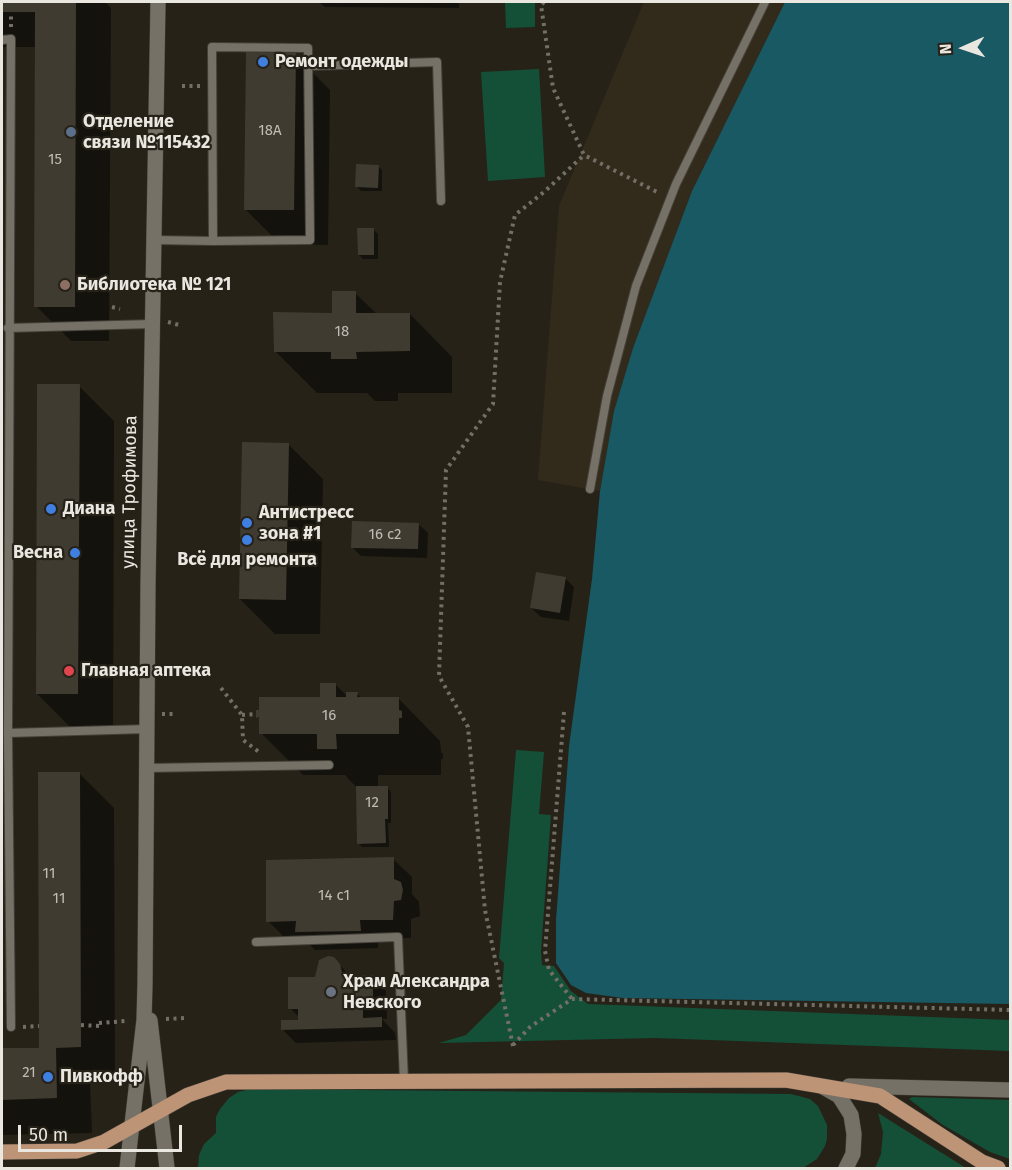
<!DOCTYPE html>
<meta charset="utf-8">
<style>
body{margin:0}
#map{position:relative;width:1012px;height:1170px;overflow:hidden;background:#262218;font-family:"Fira Sans",sans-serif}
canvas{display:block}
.frame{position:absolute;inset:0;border:3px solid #eae7e0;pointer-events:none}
.north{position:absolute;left:934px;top:18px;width:60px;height:60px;-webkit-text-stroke:4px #262218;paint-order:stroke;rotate:267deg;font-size:16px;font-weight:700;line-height:24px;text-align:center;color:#eae7e0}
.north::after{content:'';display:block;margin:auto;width:21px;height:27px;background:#eae7e0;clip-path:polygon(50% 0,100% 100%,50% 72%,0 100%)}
.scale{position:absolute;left:18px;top:1125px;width:164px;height:27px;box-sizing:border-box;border:3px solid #eae7e0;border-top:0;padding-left:8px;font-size:18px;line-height:21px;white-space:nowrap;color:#eae7e0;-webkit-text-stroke:4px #262218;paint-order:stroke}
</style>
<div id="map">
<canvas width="1012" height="1170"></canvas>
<div class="frame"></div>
<div class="north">N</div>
<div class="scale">50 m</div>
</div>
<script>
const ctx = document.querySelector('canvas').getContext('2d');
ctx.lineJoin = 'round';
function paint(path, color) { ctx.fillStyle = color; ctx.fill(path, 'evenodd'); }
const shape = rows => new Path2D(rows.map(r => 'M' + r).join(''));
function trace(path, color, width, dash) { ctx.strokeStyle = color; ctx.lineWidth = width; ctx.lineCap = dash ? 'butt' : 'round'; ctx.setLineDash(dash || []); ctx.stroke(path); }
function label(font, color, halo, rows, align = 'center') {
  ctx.font = font + ' "Fira Sans",sans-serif'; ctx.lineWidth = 4.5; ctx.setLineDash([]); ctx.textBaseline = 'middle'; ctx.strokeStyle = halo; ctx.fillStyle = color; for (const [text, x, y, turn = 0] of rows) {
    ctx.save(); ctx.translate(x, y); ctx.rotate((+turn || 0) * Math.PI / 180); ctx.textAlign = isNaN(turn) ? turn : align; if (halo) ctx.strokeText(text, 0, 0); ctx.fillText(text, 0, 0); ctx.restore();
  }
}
paint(shape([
 [644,2,785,2,692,191,633,348,614,411,600,491,538,480,559,206]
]), '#322b1c');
paint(shape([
 [505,2,535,2,535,27,506,28],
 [539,69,545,177,488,181,481,72],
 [516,750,544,752,539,814,551,815,541,951,542,965,554,966,571,991,588,1004,1010,1020,1010,1051,655,1038,439,1043,466,1035,501,1000,504,963,499,958],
 [251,1089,791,1094,810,1099,818,1106,827,1125,827,1139,825,1146,817,1159,803,1168,198,1167,199,1155,204,1144,216,1133,216,1117,220,1109,229,1098,238,1092],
 [912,1097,1010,1100,1010,1159,990,1152,943,1125,909,1099],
 [878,1113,966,1168,875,1168,881,1154,883,1132]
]), '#145037');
paint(shape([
 [785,2,1010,2,1010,1004,623,998,586,993,571,985,556,963,556,920,569,746,592,579,600,491,614,411,633,348,692,191]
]), '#195964');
paint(shape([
 [2,2,105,2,111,8,109,341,71,341,36,306,37,47,2,47],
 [319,2,459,2,459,8,325,7],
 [295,55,330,90,328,245,280,244,245,209],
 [378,166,382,170,382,191,361,191,357,187],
 [374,230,378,234,378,259,363,259,359,255],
 [355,293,377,314,410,314,452,357,452,393,398,393,398,401,375,401,367,393,317,393,275,351,333,314],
 [79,386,114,421,113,729,72,729,37,694],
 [288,444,323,479,320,634,275,634,240,599],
 [418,524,428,533,427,558,361,556,352,547],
 [565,578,574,587,569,621,541,617,531,608],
 [335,684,348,697,357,694,362,698,398,698,440,741,441,752,443,754,443,759,441,759,441,775,378,775,378,787,387,787,391,792,391,823,388,823,389,847,362,847,358,843,357,788,345,775,303,775,261,733,261,720,258,717,321,698],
 [79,773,114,808,115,1082,90,1082,92,1133,2,1135,2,1050,40,1049],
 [393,859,412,877,412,894,419,902,420,916,411,919,411,938,378,938,378,948,315,950,304,939,286,939,268,921],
 [333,958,352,978,373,977,386,991,387,1019,382,1019,395,1033,396,1040,296,1043,282,1029,300,1021,300,1018,290,1008]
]), '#0007');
paint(shape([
 [2,2,76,2,75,307,34,307,35,12,2,12],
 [246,52,296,53,294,210,244,210],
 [356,164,379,165,378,188,355,187],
 [357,228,374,228,374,255,358,255],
 [332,291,356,291,356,313,410,313,410,351,356,352,357,359,331,359,331,352,274,352,273,312,332,313],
 [37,384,80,384,78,694,36,694],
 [242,442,289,443,286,600,239,599],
 [352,521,419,523,418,549,351,548],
 [536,572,566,577,560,613,530,608],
 [320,683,336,683,336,697,346,697,346,692,358,692,357,697,399,697,399,710,402,711,402,718,399,718,399,734,336,734,337,749,317,749,317,734,259,734,259,717,256,718,256,710,259,710,259,697,320,697],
 [38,772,80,772,81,1047,56,1048,57,1098,2,1100,2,1048,39,1048],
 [356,786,388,786,388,819,385,819,386,843,357,844],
 [394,857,394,879,401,882,403,890,401,900,394,901,393,920,360,920,361,931,295,932,296,921,266,922,266,860],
 [328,956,334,957,340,964,343,976,373,975,373,1006,363,1006,363,1018,382,1017,382,1027,281,1030,281,1020,298,1020,298,1009,288,1009,288,977,315,977,319,960]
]), '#403b31');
const service = shape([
 [2,40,11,39,8,733,11,1027],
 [308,66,437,62,441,201],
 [154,240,213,241,310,240,308,48,212,47,213,241],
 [8,328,152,324],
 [590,489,607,396,636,286,676,184,765,2],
 [8,733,147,729],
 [146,768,329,765],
 [256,942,398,937,404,1081]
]);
const tertiary = shape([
 [849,1086,1010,1090]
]);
const secondary = shape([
 [150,1020,167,1168],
 [823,1087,839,1096,851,1115,854,1134,853,1154,846,1168],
 [127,1168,144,1020,145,984,148,584,158,2]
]);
const primary = shape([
 [2,1152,77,1151,104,1142,188,1095,226,1082,786,1080,880,1096,982,1162,998,1168]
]);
trace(service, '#444039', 10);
trace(tertiary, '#444039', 16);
trace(secondary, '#444039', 16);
trace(primary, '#444039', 16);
trace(shape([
 [544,2,541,5,553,88,584,155,659,193],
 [11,27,11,12],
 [182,86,200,86],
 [112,307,120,309],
 [168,322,179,325],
 [221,688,242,715,243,740,259,752],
 [564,712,545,951,549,970,572,999],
 [162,714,176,714],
 [242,715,256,714],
 [166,1019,186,1018],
 [99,1023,126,1021],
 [81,1025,100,1026],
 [23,1027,39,1026],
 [513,1045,530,1027,572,999,1010,1010],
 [513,1046,485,910,468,727,439,676,446,470,493,404,500,282,515,215,544,192,584,155]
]), '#736f66', 4, [3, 4.5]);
trace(service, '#767166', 8);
trace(tertiary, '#767166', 15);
trace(secondary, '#767166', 15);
trace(primary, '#be9477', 15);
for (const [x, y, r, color] of [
 [263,62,6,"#3f7fe0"],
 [71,132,6,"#5c6f8a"],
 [65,285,6,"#8d6e63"],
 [51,509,6,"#3f7fe0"],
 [247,523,6,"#3f7fe0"],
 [247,540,6,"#3f7fe0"],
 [75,553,6,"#3f7fe0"],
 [69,671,6,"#e0444e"],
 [331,992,6,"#6b7280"],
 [48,1077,6,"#3f7fe0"]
]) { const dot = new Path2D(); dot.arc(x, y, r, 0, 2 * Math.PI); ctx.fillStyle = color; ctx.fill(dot); trace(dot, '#262218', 2); }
label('15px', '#c0bcb4', null, [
 ["18А",270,131],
 ["15",55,160],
 ["18",342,332],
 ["16 с2",385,535],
 ["16",329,716],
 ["12",372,803],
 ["11",49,874],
 ["14 с1",334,896],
 ["11",59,899],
 ["21",29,1073]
]);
label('bold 18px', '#eae7e0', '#262218', [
 ["Ремонт одежды",275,62],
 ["Отделение",83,122],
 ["связи №115432",83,143],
 ["Библиотека № 121",77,285],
 ["Диана",63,509],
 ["Антистресс",259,513],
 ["зона #1",259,534],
 ["Весна",63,553,"right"],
 ["Всё для ремонта",247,560,"center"],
 ["Главная аптека",81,671],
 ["Храм Александра",343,982],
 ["Невского",343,1003],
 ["Пивкофф",60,1077]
], 'left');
label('18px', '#eae7e0', '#262218', [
 ["улица Трофимова",130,492,-89]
]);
</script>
